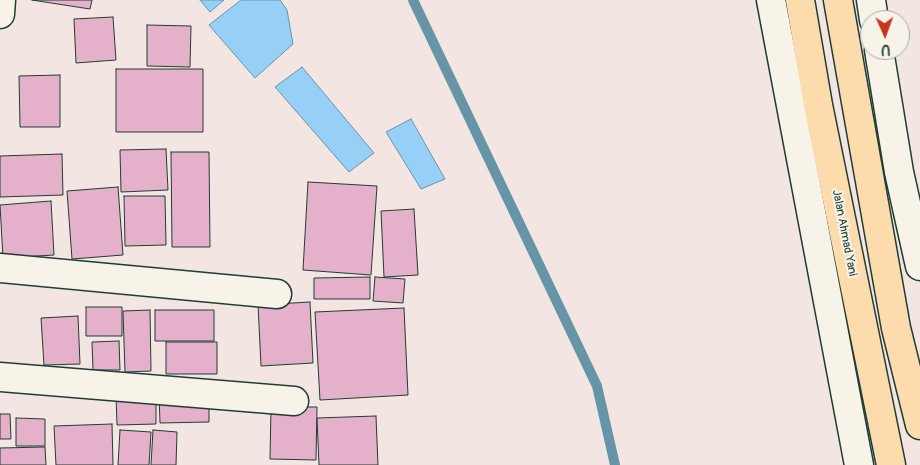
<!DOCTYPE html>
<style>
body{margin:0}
#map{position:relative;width:920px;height:465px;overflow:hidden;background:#f3e6e2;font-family:Pangolin,sans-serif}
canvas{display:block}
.north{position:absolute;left:860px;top:10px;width:50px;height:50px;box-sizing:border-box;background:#f7f3e8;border:1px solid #a1aaa0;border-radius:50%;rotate:178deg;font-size:14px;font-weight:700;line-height:20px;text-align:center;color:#1f3d34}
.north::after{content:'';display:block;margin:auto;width:18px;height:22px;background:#c8321e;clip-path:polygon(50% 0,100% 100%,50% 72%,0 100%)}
</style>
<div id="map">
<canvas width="920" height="465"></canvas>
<div class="north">U</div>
</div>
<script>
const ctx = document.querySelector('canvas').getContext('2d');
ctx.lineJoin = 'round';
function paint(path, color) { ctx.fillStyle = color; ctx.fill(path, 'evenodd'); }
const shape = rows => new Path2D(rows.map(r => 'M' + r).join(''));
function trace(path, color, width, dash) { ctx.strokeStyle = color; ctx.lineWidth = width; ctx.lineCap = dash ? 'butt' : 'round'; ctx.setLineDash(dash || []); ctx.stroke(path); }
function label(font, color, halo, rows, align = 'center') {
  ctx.font = font + ' Pangolin,sans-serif'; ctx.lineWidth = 4; ctx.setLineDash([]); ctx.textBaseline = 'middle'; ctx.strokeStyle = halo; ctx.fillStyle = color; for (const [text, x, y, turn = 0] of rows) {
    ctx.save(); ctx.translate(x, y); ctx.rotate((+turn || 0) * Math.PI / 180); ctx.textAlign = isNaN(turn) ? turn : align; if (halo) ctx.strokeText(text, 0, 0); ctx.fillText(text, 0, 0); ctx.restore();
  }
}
const water = shape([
 [200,0,224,0,210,12,200,0],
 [241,0,280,0,287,10,293,44,255,78,209,25,241,0],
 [302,67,374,153,349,172,275,87,302,67],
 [411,119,445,179,421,189,386,132,411,119]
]);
paint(water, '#96d0f6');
trace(water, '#6695a8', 1);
trace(shape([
 [413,0,597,386,615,465]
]), '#6695a8', 10);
const building = shape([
 [32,0,92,0,90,9,32,0],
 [113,17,116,60,76,63,74,19,113,17],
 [147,25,191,26,190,67,147,66,147,25],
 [116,69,203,69,203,132,116,132,116,69],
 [60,75,60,127,20,127,19,76,60,75],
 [166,149,168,190,121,192,120,150,166,149],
 [171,152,209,152,210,247,172,247,171,152],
 [62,154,63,195,0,197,0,156,62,154],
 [308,182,377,186,371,275,303,270,308,182],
 [118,187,123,255,72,259,67,191,118,187],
 [124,196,165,196,166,245,125,246,124,196],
 [51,201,54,255,3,258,0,205,51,201],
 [414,209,418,275,384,277,381,211,414,209],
 [370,277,370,299,314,299,314,278,370,277],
 [375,277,405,279,403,303,373,301,375,277],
 [310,302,313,363,261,366,258,305,310,302],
 [86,307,122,307,122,336,86,336,86,307],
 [404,308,408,395,320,400,315,312,404,308],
 [150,310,151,371,125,372,123,311,150,310],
 [155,310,214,310,214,341,155,341,155,310],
 [78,316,80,364,44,365,41,318,78,316],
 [119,341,120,370,93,370,92,342,119,341],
 [166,342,217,342,217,374,166,374,166,342],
 [156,394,156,424,117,425,116,395,156,394],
 [159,395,209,395,209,422,160,423,159,395],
 [271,407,317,407,316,460,270,459,271,407],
 [0,414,10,414,11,439,0,439,0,414],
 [376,416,378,465,319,465,317,418,376,416],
 [16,418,45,419,45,446,16,446,16,418],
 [112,424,113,465,56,465,54,426,112,424],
 [120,430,151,432,149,465,118,465,120,430],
 [153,430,177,432,176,465,151,465,153,430],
 [45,447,46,465,0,465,0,448,45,447]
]);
paint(building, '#e4b0ca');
trace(building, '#1f3d34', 1);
const minor = shape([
 [0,14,1,0],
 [0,268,277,294],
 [0,377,294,401]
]);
const tertiary = shape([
 [771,0,859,465],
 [871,0,874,20],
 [879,50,899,172,920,266]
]);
const trunk = shape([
 [800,0,818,105,891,465],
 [838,0,896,328,920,425]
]);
trace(minor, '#1f3d34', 31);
trace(tertiary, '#1f3d34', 31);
trace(trunk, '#1f3d34', 31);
trace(minor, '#f7f3e8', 28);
trace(tertiary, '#f7f3e8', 28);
trace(trunk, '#fcdcac', 28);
label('12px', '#1f3d34', '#f7f3e8', [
 ["Jalan Ahmad Yani",844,233,79]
]);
</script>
